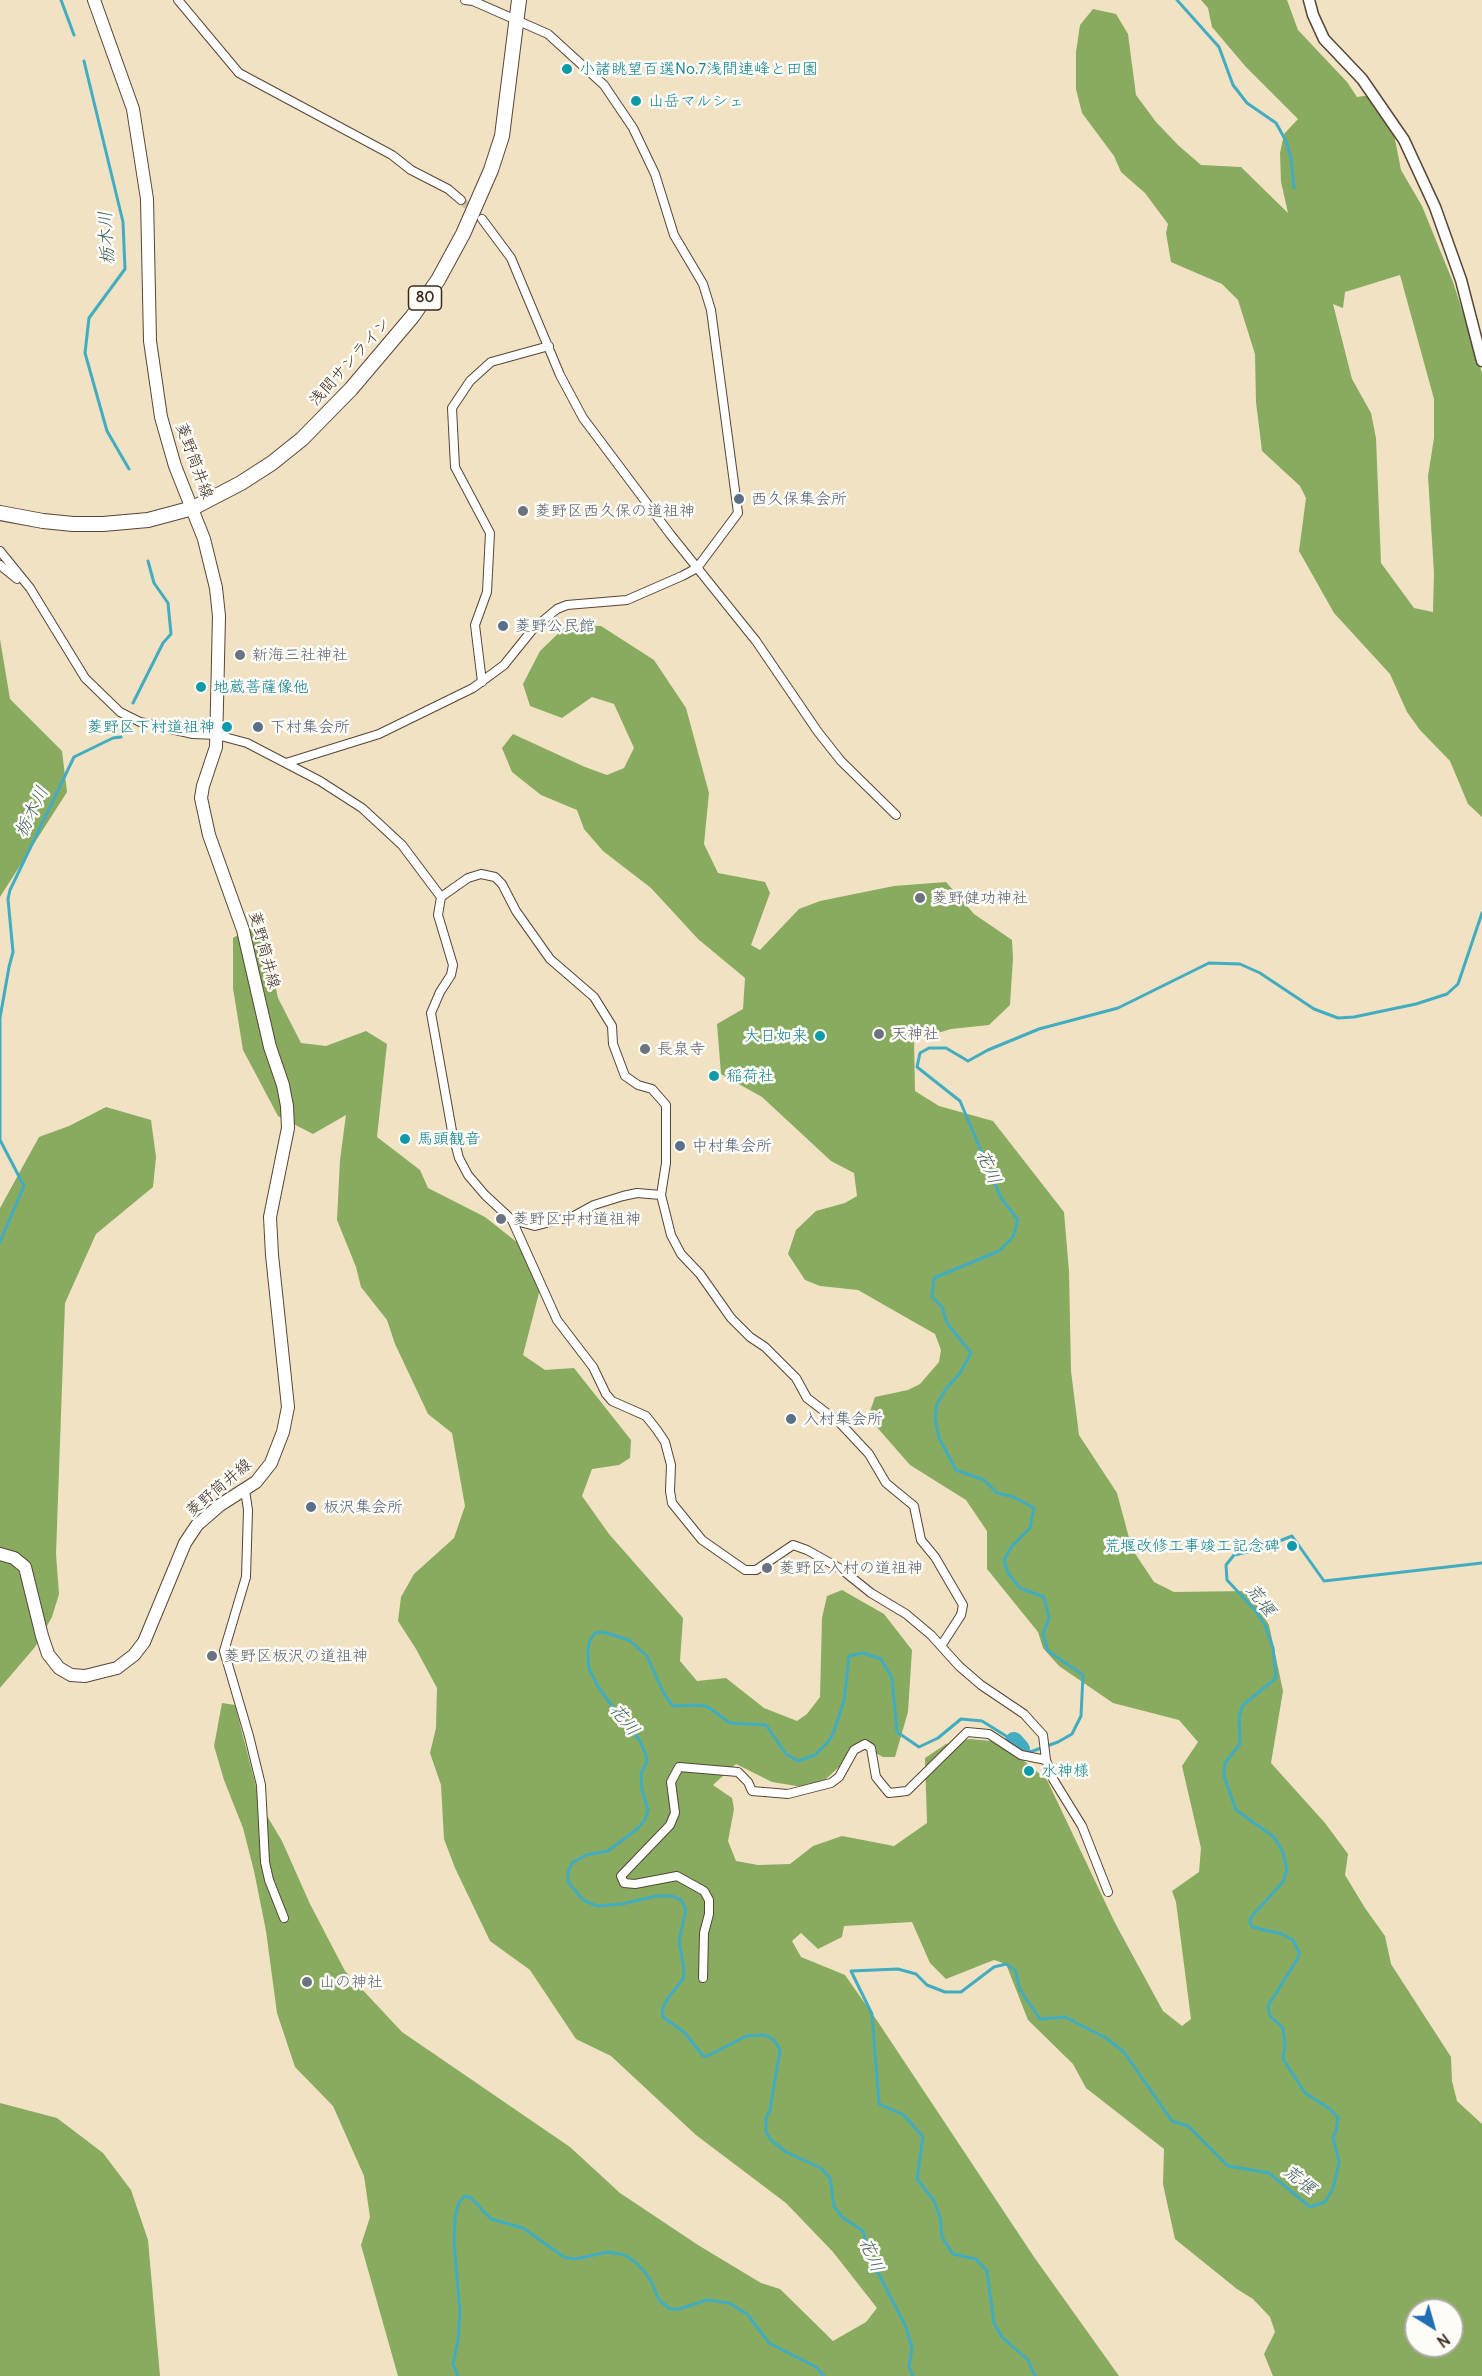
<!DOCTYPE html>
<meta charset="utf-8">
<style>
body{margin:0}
#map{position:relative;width:1482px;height:2376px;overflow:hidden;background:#f1e2c4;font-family:Delius,sans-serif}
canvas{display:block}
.north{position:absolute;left:1404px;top:2298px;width:60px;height:60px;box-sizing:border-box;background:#fdfcf7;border:2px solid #afa8a0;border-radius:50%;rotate:143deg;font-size:16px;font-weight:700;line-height:24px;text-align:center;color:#3b2a1e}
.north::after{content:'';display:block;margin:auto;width:21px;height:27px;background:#1f6fb2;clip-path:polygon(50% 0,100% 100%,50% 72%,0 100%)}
</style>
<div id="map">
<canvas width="1482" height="2376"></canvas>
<div class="north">N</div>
</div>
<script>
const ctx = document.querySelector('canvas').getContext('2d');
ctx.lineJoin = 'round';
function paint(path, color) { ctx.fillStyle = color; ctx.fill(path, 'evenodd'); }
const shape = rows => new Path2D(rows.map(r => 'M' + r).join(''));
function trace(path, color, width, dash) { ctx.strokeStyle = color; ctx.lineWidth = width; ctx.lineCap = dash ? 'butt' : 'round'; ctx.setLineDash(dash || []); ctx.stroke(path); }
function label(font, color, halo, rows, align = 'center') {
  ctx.font = font + ' Delius,"Klee One",sans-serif'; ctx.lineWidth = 5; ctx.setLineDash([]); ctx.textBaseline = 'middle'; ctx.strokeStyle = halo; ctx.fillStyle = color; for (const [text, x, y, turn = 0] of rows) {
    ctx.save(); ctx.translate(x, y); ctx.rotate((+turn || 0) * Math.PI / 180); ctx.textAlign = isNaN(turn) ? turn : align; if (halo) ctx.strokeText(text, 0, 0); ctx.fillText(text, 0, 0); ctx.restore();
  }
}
paint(shape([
 [1201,0,1287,0,1298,30,1347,82,1357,97,1372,95,1391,119,1401,170,1422,206,1453,282,1482,373,1482,817,1468,804,1450,761,1420,730,1407,712,1390,674,1334,613,1299,551,1306,498,1300,486,1262,451,1256,402,1255,354,1238,300,1222,284,1171,262,1166,233,1168,224,1145,193,1121,172,1114,156,1082,113,1076,89,1076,52,1080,25,1093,9,1116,14,1128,34,1136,95,1156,122,1178,145,1201,165,1241,167,1288,213,1281,182,1280,153,1284,134,1298,119,1246,67,1212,27,1208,8],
 [1400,275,1434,399,1434,438,1428,476,1434,573,1433,612,1414,608,1381,563,1376,438,1371,413,1352,379,1333,304,1343,308,1345,292],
 [567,625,601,626,654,660,686,708,709,793,704,844,718,873,765,882,770,893,751,945,760,950,799,909,820,901,894,886,946,882,974,914,1012,940,1013,958,1010,1005,989,1025,951,1029,914,1040,915,1091,939,1106,993,1121,1064,1212,1069,1271,1071,1371,1079,1435,1117,1493,1132,1549,1154,1582,1174,1592,1248,1591,1269,1625,1283,1691,1271,1763,1325,1823,1348,1854,1345,1875,1365,1908,1385,1936,1391,1964,1451,2057,1452,2081,1457,2101,1482,2124,1482,2376,1273,2376,1264,2354,1275,2332,1270,2317,1253,2299,1237,2289,1175,2239,1163,2184,1164,2149,1086,2088,1073,2064,1028,2020,1006,1964,994,1960,946,1979,930,1963,912,1922,844,1926,842,1937,818,1949,801,1933,792,1941,801,1957,845,1975,878,2022,1034,2257,1119,2376,398,2376,361,2245,370,2217,364,2176,333,2106,295,2067,277,2013,266,1931,254,1871,243,1828,224,1780,214,1746,222,1703,235,1705,261,1806,282,1841,310,1904,345,1971,402,2032,570,2147,620,2193,698,2245,761,2283,780,2289,833,2341,866,2322,877,2308,833,2252,786,2203,696,2135,611,2056,576,2039,530,1970,490,1941,455,1868,444,1839,441,1785,430,1753,436,1728,437,1688,416,1649,398,1621,401,1597,414,1574,454,1538,465,1506,452,1433,428,1414,395,1344,387,1320,361,1287,356,1267,337,1220,340,1160,346,1115,313,1134,278,1116,243,1050,233,988,233,938,252,927,267,948,278,998,301,1043,326,1046,366,1031,387,1044,377,1137,420,1170,428,1188,485,1217,528,1251,540,1289,523,1355,545,1370,574,1368,631,1440,630,1458,619,1465,592,1469,582,1496,609,1534,683,1618,680,1661,697,1681,726,1678,764,1708,797,1721,807,1714,820,1697,822,1618,827,1596,842,1590,884,1614,912,1650,908,1712,895,1757,883,1757,862,1746,815,1789,772,1782,736,1764,713,1785,732,1798,734,1809,728,1841,736,1861,758,1865,790,1864,813,1846,842,1836,894,1846,927,1823,925,1758,946,1744,970,1739,1001,1742,1047,1780,1115,1923,1163,2011,1182,2026,1191,2019,1176,1902,1172,1891,1199,1872,1201,1848,1182,1766,1198,1742,1179,1720,1113,1703,1059,1666,1043,1648,1038,1632,987,1569,987,1531,966,1500,910,1465,868,1417,875,1397,908,1390,920,1384,939,1362,941,1350,935,1334,858,1290,820,1286,805,1280,788,1254,796,1230,816,1211,845,1203,857,1196,854,1173,831,1161,762,1097,721,1074,717,1024,743,1009,745,978,698,939,651,888,603,851,584,829,577,810,541,795,512,772,502,748,513,734,585,767,607,775,624,768,634,748,614,704,592,697,562,718,530,706,523,684,540,651],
 [1416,2310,1452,2310,1452,2346,1416,2346],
 [0,639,10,699,62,751,67,792,0,897],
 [106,1107,151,1120,156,1157,153,1187,96,1234,65,1303,56,1554,59,1594,52,1617,35,1647,0,1688,0,1208,39,1137,69,1126],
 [0,2103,57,2118,103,2153,131,2190,148,2240,160,2376,0,2376]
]), '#88ab60');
trace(shape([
 [61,0,74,35],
 [1177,0,1219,47,1233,85,1247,103,1276,123,1286,141,1291,159,1294,188],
 [84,61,123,222,125,269,89,318,85,353,107,431,129,469],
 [133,703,163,643,171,634,168,603,154,583,148,561],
 [0,1242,24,1186,0,1140,0,1018,9,967,13,952,8,899,10,890,74,757,113,738,121,737],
 [1021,1749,1030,1752,1058,1742,1072,1734,1081,1716,1083,1675,1048,1651,1043,1634,1049,1618,1044,1597,1020,1588,1008,1573,1004,1560,1012,1546,1030,1528,1034,1508,1014,1497,997,1493,984,1480,956,1470,939,1438,935,1418,937,1404,946,1389,960,1373,971,1353,947,1323,942,1307,932,1297,934,1278,999,1251,1013,1237,1018,1220,1001,1198,960,1101,917,1067,920,1053,929,1048,946,1048,968,1061,988,1050,1039,1029,1118,1008,1209,963,1240,964,1260,973,1314,1009,1338,1018,1354,1017,1416,1004,1447,994,1458,984,1482,913],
 [458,2376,453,2364,458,2340,460,2312,454,2243,455,2218,459,2202,465,2196,471,2198,491,2219,523,2228,564,2257,575,2259,608,2252,624,2255,634,2261,644,2271,651,2281,659,2300,670,2309,679,2309,707,2300,729,2303,747,2314,769,2343,816,2367,824,2376],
 [913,2376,909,2367,912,2348,906,2327,871,2259,863,2231,842,2217,834,2206,830,2178,821,2168,786,2152,771,2140,766,2132,766,2118,770,2110,780,2050,774,2040,765,2035,746,2036,708,2056,703,2056,685,2033,663,2017,662,2011,666,2001,683,1979,684,1969,679,1941,686,1909,681,1900,672,1896,656,1896,622,1904,597,1906,583,1900,568,1882,568,1872,572,1863,586,1855,608,1851,637,1829,645,1820,648,1810,642,1790,641,1774,647,1761,646,1755,640,1741,600,1690,589,1669,588,1650,590,1640,595,1633,603,1632,629,1640,647,1656,664,1694,673,1706,699,1705,708,1707,730,1723,766,1725,786,1754,798,1761,815,1755,828,1742,833,1734,844,1701,849,1656,863,1653,881,1659,892,1678,897,1732,919,1747,938,1738,961,1719,982,1721,1014,1741],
 [1035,2376,1028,2360,1002,2337,994,2323,987,2271,976,2259,953,2254,942,2237,940,2217,934,2201,917,2179,923,2137,904,2115,879,2104,872,2014,851,1971,898,1969,916,1974,927,1985,945,1992,961,1992,994,1967,1006,1964,1015,1970,1020,1990,1040,2019,1065,2017,1106,2038,1124,2052,1172,2121,1188,2126,1228,2166,1269,2173,1310,2207,1325,2202,1333,2189,1339,2162,1333,2137,1336,2131,1338,2118,1330,2109,1305,2093,1283,2059,1285,2046,1283,2028,1270,2016,1268,2006,1298,1958,1299,1952,1293,1940,1282,1934,1252,1927,1250,1922,1251,1917,1283,1882,1287,1870,1283,1852,1274,1837,1236,1810,1224,1776,1225,1763,1240,1744,1239,1716,1243,1705,1276,1678,1273,1648,1265,1625,1255,1610,1227,1580,1226,1565,1234,1555,1257,1550,1292,1536,1324,1581,1482,1563]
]), '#42acc1', 3);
trace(shape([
 [1014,1741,1021,1749]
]), '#42acc1', 18);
trace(shape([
 [461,200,482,219]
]), '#cdbda3', 8, [8, 4]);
const minor = shape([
 [178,0,239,73,392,155,411,170,448,189,461,200],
 [482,219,511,258,560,375,583,418,670,534,756,641,818,732,841,761,896,815],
 [0,551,30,588,85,678,120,712,140,722,193,734,217,735,247,743,320,781,362,808,402,845,441,897,438,915,453,965,451,975,440,992,431,1013,452,1131,459,1158,468,1175,485,1195,512,1220,557,1320,593,1367,606,1394,612,1401,646,1416,657,1430,665,1442,671,1465,670,1491,672,1503,702,1540,745,1570,756,1570,793,1545,807,1550,841,1569,871,1593,906,1614,931,1635,959,1666,981,1685,1024,1714,1043,1735,1046,1760,1053,1779,1082,1826,1108,1892],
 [0,565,17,579],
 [482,682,475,625,487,592,490,533,455,467,452,408,470,381,491,362,549,346],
 [286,763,379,734,473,688,504,665,533,629,557,609,567,605,627,600,682,576,697,568,738,513,711,310,703,284,674,235,655,174,633,128,604,85,548,34,473,1,465,0],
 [441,897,468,878,481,874,495,877,502,884,516,911,550,959,594,997,612,1026,613,1044,625,1076,638,1085,652,1089,666,1105,666,1163,661,1195,671,1235,681,1254,700,1274,731,1318,750,1337,765,1347,796,1378,807,1398,841,1424,869,1454,886,1483,914,1506,921,1540,935,1557,963,1605,961,1615,941,1646],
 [512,1220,535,1226,574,1216,594,1205,623,1196,637,1193,661,1195],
 [245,1490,248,1510,246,1577,224,1651,249,1736,261,1785,265,1862,269,1880,284,1918],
 [703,1978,704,1933,709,1914,709,1900,704,1891,677,1876,635,1884,624,1883,621,1876,670,1825,675,1813,671,1782,679,1767,738,1772,748,1782,752,1791,788,1794,831,1783,839,1777,854,1750,865,1744,871,1748,876,1777,889,1793,907,1791,967,1732,989,1734,1021,1755,1046,1760]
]);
const tertiary = shape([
 [1309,0,1313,15,1324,39,1362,79,1404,140,1435,207,1461,280,1482,361]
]);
const secondary = shape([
 [0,1554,14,1558,25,1567,42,1636,48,1654,59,1668,71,1675,85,1676,117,1668,134,1655,144,1642,185,1543,197,1525,220,1505,256,1482,271,1463,283,1432,288,1407,272,1255,270,1217,288,1128,287,1106,283,1085,270,1047,243,930,209,835,201,798,203,786,216,747,219,616,216,588,204,539,175,466,161,417,150,341,147,199,133,109,94,0]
]);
const primary = shape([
 [0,513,43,521,73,524,103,524,148,520,193,508,241,483,272,463,302,439,351,389,412,317,438,280,463,234,491,170,502,136,519,0]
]);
trace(minor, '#564637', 10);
trace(tertiary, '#564637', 13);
trace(secondary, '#564637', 14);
trace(primary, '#564637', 16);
trace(minor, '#fff', 8);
trace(tertiary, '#fff', 10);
trace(secondary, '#fff', 12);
trace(primary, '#fff', 14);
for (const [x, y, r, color] of [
 [567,69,6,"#0f9aa8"],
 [636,101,6,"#0f9aa8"],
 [739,499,6,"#5c6f8a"],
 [523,511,6,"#6b7280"],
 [503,626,6,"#5c6f8a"],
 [240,655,6,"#6b7280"],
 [201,687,6,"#0f9aa8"],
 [227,727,6,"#0f9aa8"],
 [258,727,6,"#5c6f8a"],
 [920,898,6,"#6b7280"],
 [879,1034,6,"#6b7280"],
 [820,1036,6,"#0f9aa8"],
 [645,1049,6,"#6b7280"],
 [714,1076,6,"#0f9aa8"],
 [405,1139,6,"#0f9aa8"],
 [680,1146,6,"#5c6f8a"],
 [501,1219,6,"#6b7280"],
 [791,1419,6,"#5c6f8a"],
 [311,1507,6,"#5c6f8a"],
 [1292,1546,6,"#0f9aa8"],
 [767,1568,6,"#6b7280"],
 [212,1656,6,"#6b7280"],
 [1029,1771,6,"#0f9aa8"],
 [307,1982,6,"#6b7280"]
]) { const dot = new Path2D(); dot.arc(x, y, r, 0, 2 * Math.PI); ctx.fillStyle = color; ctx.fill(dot); trace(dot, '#fdfcf7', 2); }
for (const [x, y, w] of [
 [425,298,33]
]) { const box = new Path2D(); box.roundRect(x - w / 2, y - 12, w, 24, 4.5); ctx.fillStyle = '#fdfcf7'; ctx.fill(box); trace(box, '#3b2a1e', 1.5); }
label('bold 15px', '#3b2a1e', null, [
 ["80",425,298]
]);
label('16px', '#0d838f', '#fdfcf7', [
 ["小諸眺望百選No.7浅間連峰と田園",579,69],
 ["山岳マルシェ",648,101],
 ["地蔵菩薩像他",213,687],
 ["菱野区下村道祖神",215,727,"right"],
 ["大日如来",808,1036,"right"],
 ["稲荷社",726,1076],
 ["馬頭観音",417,1139],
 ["荒堰改修工事竣工記念碑",1280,1546,"right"],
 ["水神様",1041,1771]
], 'left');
label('16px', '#3b2a1e', '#fdfcf7', [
 ["浅間サンライン",350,362,-48],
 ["菱野筒井線",194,461,70],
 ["菱野筒井線",264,950,75],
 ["菱野筒井線",219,1488,-40]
]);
label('16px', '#4e5e75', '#fdfcf7', [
 ["西久保集会所",751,499],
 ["菱野公民館",515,626],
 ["下村集会所",270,727],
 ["中村集会所",692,1146],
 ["入村集会所",803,1419],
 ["板沢集会所",323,1507]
], 'left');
label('16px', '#5b616d', '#fdfcf7', [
 ["菱野区西久保の道祖神",535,511],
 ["新海三社神社",252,655],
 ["菱野健功神社",932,898],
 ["天神社",891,1034],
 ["長泉寺",657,1049],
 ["菱野区中村道祖神",513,1219],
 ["菱野区入村の道祖神",779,1568],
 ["菱野区板沢の道祖神",224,1656],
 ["山の神社",319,1982]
], 'left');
label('italic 18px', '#3e5e5f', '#fdfcf7', [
 ["栃木川",107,238,-93],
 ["栃木川",32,812,-64],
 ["花川",988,1167,67],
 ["荒堰",1260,1600,52],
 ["花川",624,1720,51],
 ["荒堰",1299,2180,39],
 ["花川",871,2255,67]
]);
</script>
